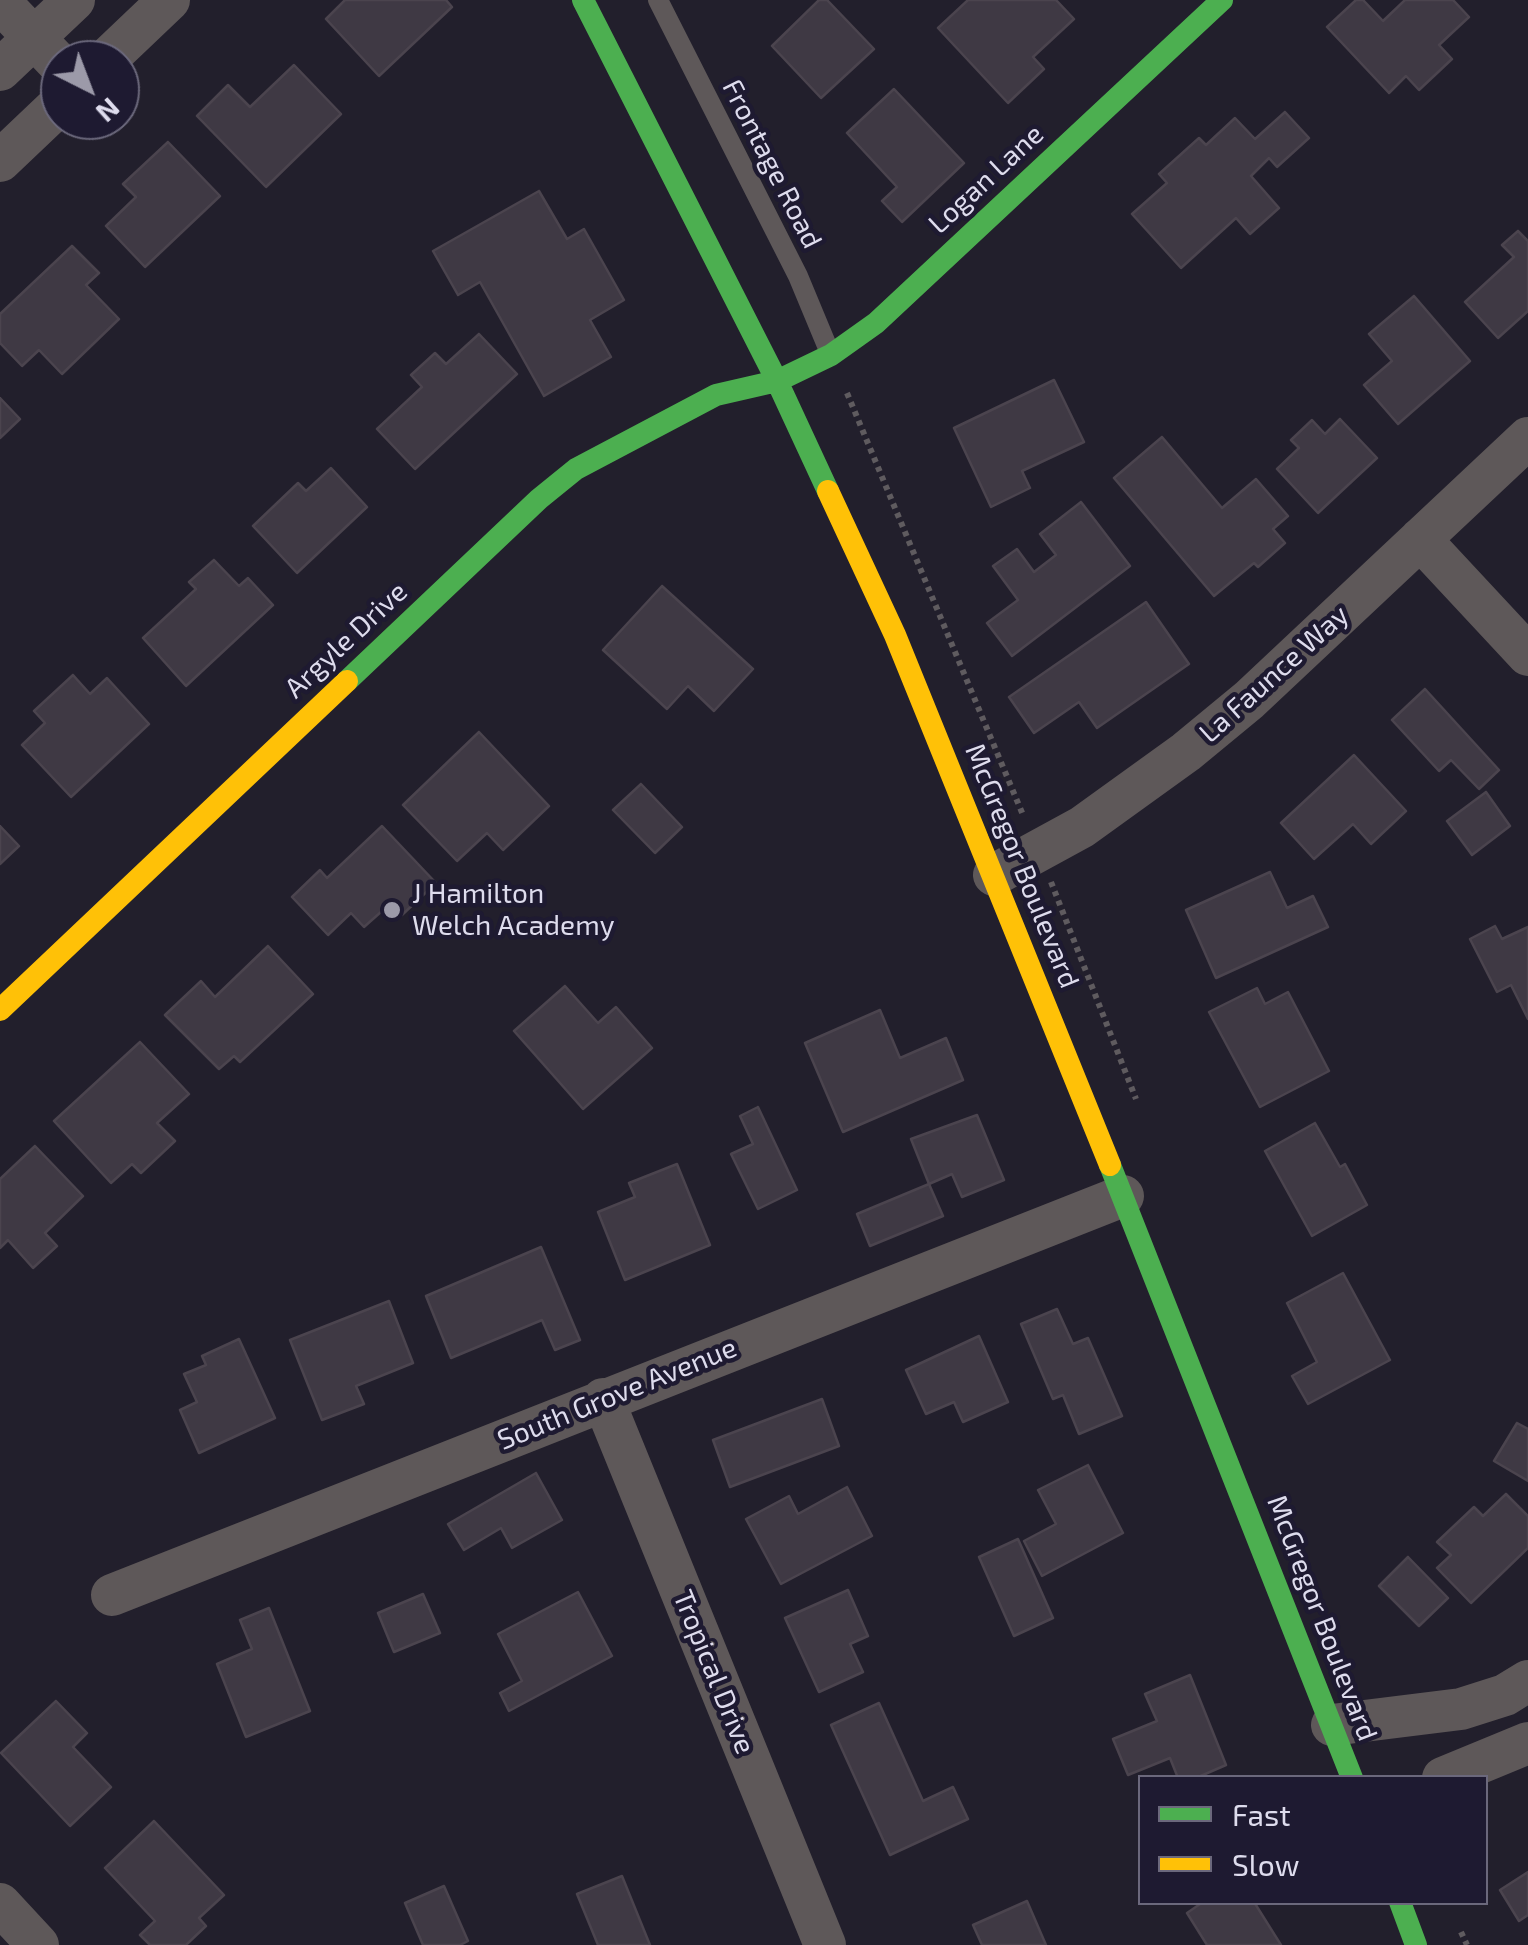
<!DOCTYPE html>
<style>
body{margin:0}
#map{position:relative;width:1528px;height:1945px;overflow:hidden;background:#221f2c;font-family:"Exo 2",sans-serif}
canvas{display:block}
.legend{position:absolute;left:1138px;top:1775px;width:350px;height:130px;box-sizing:border-box;background:#1e1a31;border:2px solid #6b687c;margin:0;padding:12px 18px;list-style:none;font-size:30px;color:#dedced}
.legend li{display:flex;align-items:center;gap:20px;height:50px}
.legend b{width:50px;border:2px solid #6b687c}
.north{position:absolute;left:40px;top:40px;width:100px;height:100px;box-sizing:border-box;background:#1e1a31;border:2px solid #6b687c;border-radius:50%;rotate:138deg;font-size:28px;font-weight:700;line-height:40px;text-align:center;color:#dedced}
.north::after{content:'';display:block;margin:auto;width:35px;height:45px;background:#9c9aa9;clip-path:polygon(50% 0,100% 100%,50% 72%,0 100%)}
</style>
<div id="map">
<canvas width="1528" height="1945"></canvas>
<ul class="legend">
<li><b style="height:12px;background:#4caf50"></b>Fast</li>
<li><b style="height:12px;background:#ffc107"></b>Slow</li>
</ul>
<div class="north">N</div>
</div>
<script>
const ctx = document.querySelector('canvas').getContext('2d');
ctx.lineJoin = 'round';
function paint(path, color) { ctx.fillStyle = color; ctx.fill(path, 'evenodd'); }
const shape = rows => new Path2D(rows.map(r => 'M' + r).join(''));
function trace(path, color, width, dash) { ctx.strokeStyle = color; ctx.lineWidth = width; ctx.lineCap = dash ? 'butt' : 'round'; ctx.setLineDash(dash || []); ctx.stroke(path); }
function label(font, color, halo, rows, align = 'center') {
  ctx.font = font + ' "Exo 2",sans-serif'; ctx.lineWidth = 9; ctx.setLineDash([]); ctx.textBaseline = 'middle'; ctx.strokeStyle = halo; ctx.fillStyle = color; for (const [text, x, y, turn = 0] of rows) {
    ctx.save(); ctx.translate(x, y); ctx.rotate((+turn || 0) * Math.PI / 180); ctx.textAlign = isNaN(turn) ? turn : align; if (halo) ctx.strokeText(text, 0, 0); ctx.fillText(text, 0, 0); ctx.restore();
  }
}
const building = shape([
 [345,0,446,0,452,7,379,76,326,19,345,0],
 [819,0,827,0,874,49,821,98,772,46,819,0],
 [968,0,1056,0,1074,19,1033,57,1044,69,1008,103,938,28,968,0],
 [1356,0,1363,0,1383,21,1405,0,1453,0,1469,17,1439,45,1452,59,1419,90,1406,76,1389,93,1327,27,1356,0],
 [294,65,341,114,266,187,197,116,228,85,250,107,294,65],
 [894,89,964,163,902,222,882,201,897,187,847,133,894,89],
 [1285,112,1309,138,1277,167,1269,158,1251,176,1279,208,1250,234,1236,218,1181,268,1132,214,1167,183,1159,174,1199,138,1206,145,1235,118,1255,139,1285,112],
 [168,142,220,196,145,267,106,226,136,197,123,184,168,142],
 [539,191,567,239,584,229,624,300,590,320,611,357,544,396,480,282,458,295,433,251,539,191],
 [1518,231,1528,241,1528,311,1498,338,1465,302,1514,257,1502,245,1518,231],
 [72,246,99,273,86,285,119,319,62,374,39,350,22,366,0,343,0,314,72,246],
 [1414,296,1470,361,1398,424,1364,385,1392,361,1369,334,1414,296],
 [479,334,517,374,415,469,377,429,422,387,411,375,435,353,446,364,479,334],
 [1054,380,1084,442,1022,471,1030,488,991,507,954,428,1054,380],
 [0,398,20,419,0,438,0,398],
 [1340,419,1377,458,1318,513,1277,469,1299,448,1291,440,1312,420,1325,434,1340,419],
 [1162,437,1222,508,1256,479,1288,516,1273,529,1285,543,1258,567,1254,563,1214,596,1114,478,1162,437],
 [331,468,367,507,297,573,253,526,298,483,306,491,331,468],
 [1081,502,1130,566,1012,656,987,623,1018,600,993,566,1017,549,1034,572,1056,555,1040,534,1081,502],
 [214,560,239,586,248,578,273,605,186,686,143,638,196,589,189,582,214,560],
 [662,586,753,669,714,711,688,686,667,709,603,650,662,586],
 [1146,602,1189,664,1097,728,1079,702,1034,733,1009,697,1146,602],
 [73,675,90,694,107,678,149,724,71,797,22,745,45,723,34,711,73,675],
 [1425,689,1499,770,1479,789,1451,760,1439,771,1392,720,1425,689],
 [479,732,549,806,503,850,487,833,457,861,403,805,479,732],
 [1354,755,1406,811,1371,844,1353,824,1314,859,1281,823,1354,755],
 [641,784,682,827,655,853,613,810,641,784],
 [1486,792,1510,826,1472,855,1447,821,1486,792],
 [0,826,19,846,0,864,0,826],
 [382,826,436,883,402,915,391,903,364,927,351,913,328,935,292,897,320,870,327,878,382,826],
 [1270,872,1287,908,1313,896,1328,927,1216,978,1186,910,1270,872],
 [1495,926,1502,939,1528,927,1528,1019,1511,985,1497,992,1470,939,1495,926],
 [268,946,313,994,240,1062,234,1056,219,1069,165,1015,201,981,215,997,268,946],
 [565,986,598,1023,616,1007,652,1048,583,1109,514,1031,565,986],
 [1257,988,1265,1004,1288,992,1329,1071,1260,1107,1209,1012,1257,988],
 [880,1010,900,1058,946,1038,963,1080,843,1132,805,1043,880,1010],
 [140,1042,189,1094,157,1123,175,1141,141,1173,132,1164,111,1183,54,1121,140,1042],
 [758,1107,797,1190,758,1209,731,1154,753,1144,740,1116,758,1107],
 [977,1115,1004,1180,962,1197,952,1174,929,1184,911,1139,977,1115],
 [1315,1123,1340,1167,1345,1164,1367,1205,1312,1236,1265,1151,1315,1123],
 [35,1146,83,1196,45,1233,57,1246,33,1268,8,1240,0,1248,0,1179,35,1146],
 [677,1164,710,1245,625,1280,598,1212,635,1197,629,1183,677,1164],
 [929,1184,943,1216,870,1246,857,1214,929,1184],
 [541,1247,580,1340,555,1350,542,1320,451,1358,426,1296,541,1247],
 [1343,1273,1390,1360,1308,1404,1292,1376,1317,1362,1287,1303,1343,1273],
 [389,1301,413,1363,356,1386,364,1404,322,1420,290,1340,389,1301],
 [1057,1309,1073,1344,1088,1338,1122,1416,1079,1434,1063,1395,1053,1399,1021,1324,1057,1309],
 [979,1336,1008,1402,963,1422,954,1402,926,1414,906,1370,979,1336],
 [239,1339,275,1418,199,1453,180,1410,197,1402,184,1374,206,1365,202,1356,239,1339],
 [822,1399,839,1446,730,1487,713,1440,822,1399],
 [1517,1423,1528,1429,1528,1481,1494,1461,1517,1423],
 [1088,1465,1123,1533,1042,1576,1024,1541,1056,1524,1038,1490,1088,1465],
 [536,1473,562,1520,512,1548,501,1528,464,1550,448,1524,536,1473],
 [847,1487,872,1536,781,1584,746,1519,789,1496,798,1514,847,1487],
 [1506,1494,1528,1516,1528,1548,1471,1603,1437,1568,1451,1555,1437,1542,1474,1507,1483,1516,1506,1494],
 [1018,1539,1053,1618,1014,1636,979,1557,1018,1539],
 [1408,1557,1448,1598,1419,1626,1379,1586,1408,1557],
 [848,1590,868,1636,850,1644,863,1672,819,1692,785,1618,848,1590],
 [578,1592,612,1656,509,1711,500,1693,522,1681,498,1634,578,1592],
 [423,1594,440,1633,394,1652,378,1613,423,1594],
 [269,1608,310,1711,246,1737,217,1664,252,1649,240,1620,269,1608],
 [1190,1675,1226,1765,1196,1778,1178,1778,1170,1758,1128,1775,1113,1739,1157,1721,1145,1694,1190,1675],
 [56,1701,87,1733,73,1747,111,1787,70,1826,1,1753,56,1701],
 [879,1703,923,1801,953,1787,968,1819,890,1855,831,1725,879,1703],
 [154,1821,224,1895,199,1918,206,1926,186,1945,150,1945,140,1935,155,1921,105,1868,154,1821],
 [1528,1872,1528,1915,1519,1921,1500,1890,1528,1872],
 [622,1876,650,1945,598,1945,577,1894,622,1876],
 [444,1886,468,1941,460,1945,423,1945,405,1903,444,1886],
 [1027,1901,1046,1945,982,1945,973,1925,1027,1901],
 [1203,1902,1254,1902,1281,1945,1207,1945,1187,1913,1203,1902]
]);
paint(building, '#3f3944');
trace(building, '#4b444e', 2.5);
trace(shape([
 [847,393,1023,815],
 [1051,882,1136,1099],
 [1461,1932,1467,1945]
]), '#5f5b5f', 6, [5, 5]);
trace(shape([
 [658,0,798,276,830,353]
]), '#5e5859', 20);
trace(shape([
 [0,2,60,65],
 [106,60,169,0],
 [0,70,74,0],
 [0,161,60,104],
 [1420,539,1528,655],
 [994,875,1082,827,1186,752,1249,700,1528,438],
 [603,1399,825,1945],
 [112,1595,1123,1196],
 [1332,1725,1461,1709,1505,1695,1528,1681],
 [1443,1778,1528,1743],
 [0,1904,38,1945]
]), '#5e5859', 42);
trace(shape([
 [583,0,777,381,828,491],
 [347,681,539,499,576,469,716,395,777,381,831,355,876,323,1222,0],
 [1110,1165,1352,1778],
 [1400,1902,1416,1945]
]), '#4caf50', 22);
trace(shape([
 [828,491,895,635,1110,1165],
 [0,1010,347,681]
]), '#ffc107', 22);
for (const [x, y, r, color] of [
 [392,910,10,"#9c9aa9"]
]) { const dot = new Path2D(); dot.arc(x, y, r, 0, 2 * Math.PI); ctx.fillStyle = color; ctx.fill(dot); trace(dot, '#1e1a31', 4); }
label('28px', '#dedced', '#1e1a31', [
 ["Frontage Road",772,164,63],
 ["Logan Lane",986,179,-43],
 ["Argyle Drive",346,640,-43],
 ["La Faunce Way",1274,674,-42],
 ["McGregor Boulevard",1022,866,68],
 ["South Grove Avenue",617,1394,-22],
 ["McGregor Boulevard",1322,1618,69],
 ["Tropical Drive",714,1672,68]
]);
label('28px', '#dedced', '#1e1a31', [
 ["J Hamilton",412,894],
 ["Welch Academy",412,926]
], 'left');
</script>
